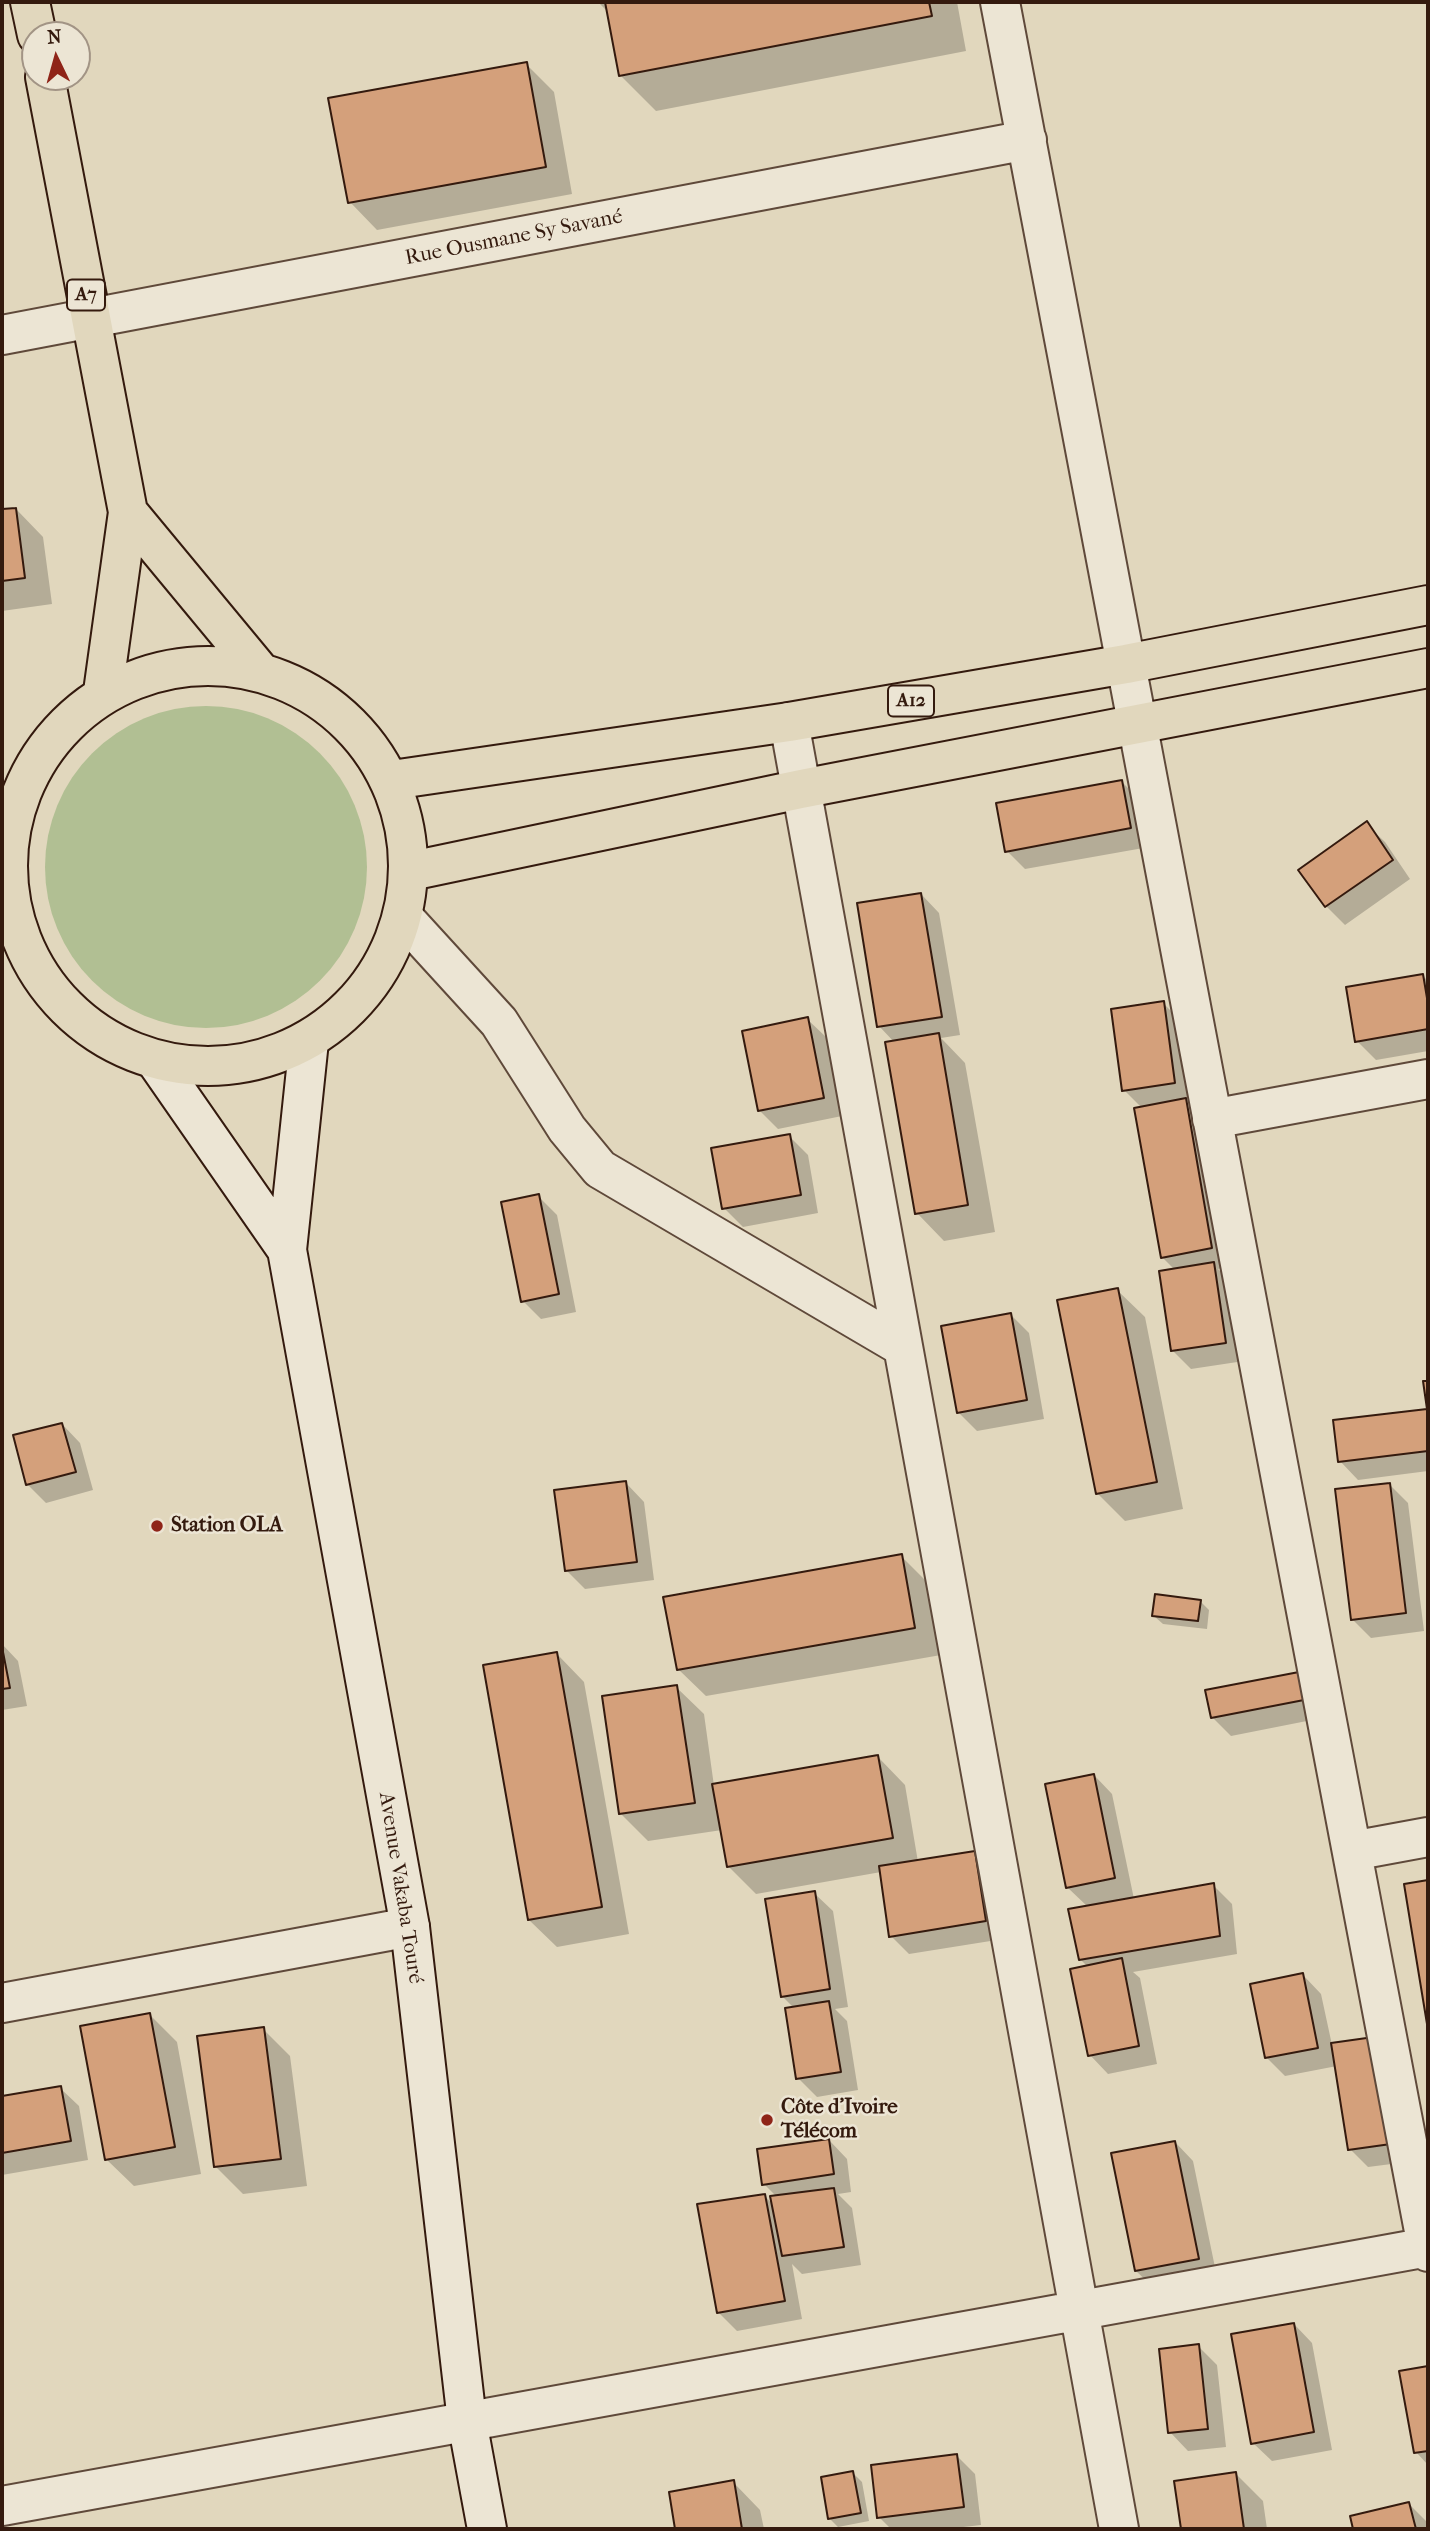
<!DOCTYPE html>
<meta charset="utf-8">
<style>
body{margin:0}
#map{position:relative;width:1430px;height:2531px;overflow:hidden;background:#e1d7bd;font-family:"IM FELL French Canon",serif}
canvas{display:block}
.frame{position:absolute;inset:0;border:4px solid #341a0e;pointer-events:none}
.north{position:absolute;left:21px;top:21px;width:70px;height:70px;box-sizing:border-box;background:#ece5d4;border:2px solid #a29485;border-radius:50%;rotate:355deg;font-size:19px;font-weight:700;line-height:28px;text-align:center;color:#341a0e}
.north::after{content:'';display:block;margin:auto;width:24px;height:32px;background:#8f2418;clip-path:polygon(50% 0,100% 100%,50% 72%,0 100%)}
</style>
<div id="map">
<canvas width="1430" height="2531"></canvas>
<div class="frame"></div>
<div class="north">N</div>
</div>
<script>
const ctx = document.querySelector('canvas').getContext('2d');
ctx.lineJoin = 'round';
function paint(path, color) { ctx.fillStyle = color; ctx.fill(path, 'evenodd'); }
const shape = rows => new Path2D(rows.map(r => 'M' + r).join(''));
function trace(path, color, width, dash) { ctx.strokeStyle = color; ctx.lineWidth = width; ctx.lineCap = dash ? 'butt' : 'round'; ctx.setLineDash(dash || []); ctx.stroke(path); }
function label(font, color, halo, rows, align = 'center') {
  ctx.font = font + ' "IM FELL French Canon",serif'; ctx.lineWidth = 5; ctx.setLineDash([]); ctx.textBaseline = 'middle'; ctx.strokeStyle = halo; ctx.fillStyle = color; for (const [text, x, y, turn = 0] of rows) {
    ctx.save(); ctx.translate(x, y); ctx.rotate((+turn || 0) * Math.PI / 180); ctx.textAlign = isNaN(turn) ? turn : align; if (halo) ctx.strokeText(text, 0, 0); ctx.fillText(text, 0, 0); ctx.restore();
  }
}
paint(shape([
 '45 867a161 161 0 1 1 322 0a161 161 0 1 1-322 0Z'
]), '#b1bf93');
paint(shape([
 [598,2,957,2,966,51,656,111,621,76,609,13],
 [526,64,554,92,572,194,377,230,350,202],
 [16,509,43,537,52,604,2,611,2,511],
 [1122,782,1140,800,1149,847,1025,869,1007,851],
 [1366,824,1385,842,1410,879,1345,925,1326,906,1301,870],
 [921,894,939,913,960,1035,941,1038,965,1063,995,1232,944,1241,917,1213,895,1043,879,1026],
 [1423,976,1428,981,1428,1051,1376,1060,1357,1041],
 [1163,1003,1182,1022,1193,1102,1187,1102,1204,1119,1230,1266,1218,1269,1232,1283,1244,1361,1191,1369,1172,1350,1175,1270,1162,1257,1142,1108,1124,1090],
 [807,1019,826,1037,842,1116,778,1129,760,1111],
 [789,1136,808,1155,818,1213,743,1227,724,1208],
 [538,1196,557,1215,576,1312,541,1319,523,1301],
 [1117,1290,1145,1317,1183,1509,1125,1521,1098,1494],
 [1011,1315,1029,1333,1044,1419,977,1431,958,1412],
 [1428,1411,1428,1471,1358,1480,1340,1461,1335,1422],
 [62,1424,80,1443,93,1490,46,1503,27,1484],
 [626,1483,644,1502,654,1580,585,1589,566,1570],
 [1390,1485,1408,1503,1424,1631,1371,1638,1352,1619],
 [901,1556,928,1583,941,1655,706,1696,678,1669],
 [1200,1601,1209,1610,1207,1629,1163,1624,1154,1616],
 [2,1644,18,1661,27,1706,2,1710],
 [557,1654,584,1682,629,1934,557,1947,529,1920],
 [1298,1674,1322,1718,1231,1736,1212,1717],
 [676,1687,704,1714,714,1786,878,1757,905,1785,918,1862,975,1853,993,1872,1003,1939,909,1954,891,1936,881,1872,756,1894,728,1866,722,1830,648,1841,621,1814],
 [1094,1775,1112,1794,1134,1899,1213,1885,1232,1904,1237,1954,1133,1972,1140,1978,1157,2064,1108,2074,1090,2055,1088,1967,1080,1959,1088,1907,1067,1887],
 [1428,1881,1428,2019,1406,1885],
 [814,1893,833,1911,848,2007,835,2009,847,2021,858,2090,817,2097,798,2078,794,2008,782,1996],
 [1303,1975,1321,1994,1332,2045,1415,2161,1368,2167,1350,2149,1337,2066,1285,2076,1266,2057],
 [150,2015,177,2042,201,2174,134,2186,106,2159],
 [263,2029,290,2056,307,2186,243,2194,216,2167],
 [60,2088,79,2106,88,2160,2,2175,2,2097],
 [829,2140,847,2159,851,2192,838,2194,852,2208,861,2265,802,2274,792,2264,802,2319,737,2331,718,2312,764,2195,774,2206,777,2197,764,2184],
 [1175,2142,1193,2161,1217,2277,1155,2289,1136,2271],
 [1294,2324,1312,2343,1332,2450,1272,2461,1253,2443],
 [1198,2346,1217,2365,1226,2447,1188,2451,1170,2432],
 [1428,2368,1428,2465,1416,2452,1401,2373],
 [956,2455,975,2474,981,2525,946,2529,891,2529,879,2517],
 [853,2473,862,2482,869,2521,838,2527,829,2518],
 [1236,2474,1263,2501,1267,2529,1183,2529,1176,2483],
 [733,2482,760,2510,764,2529,677,2529,671,2493],
 [1409,2504,1427,2522,1428,2529,1355,2529,1352,2517]
]), '#0003');
const building = shape([
 [605,2,929,2,932,16,619,76,605,2],
 [527,62,546,167,348,203,328,98,527,62],
 [16,508,25,578,2,581,2,509,16,508],
 [1122,780,1131,828,1005,852,996,803,1122,780],
 [1367,821,1393,860,1325,907,1298,870,1367,821],
 [921,893,942,1017,877,1027,857,903,921,893],
 [1423,974,1428,1004,1428,1029,1355,1042,1346,987,1423,974],
 [1164,1001,1175,1083,1122,1091,1111,1009,1164,1001],
 [808,1017,824,1098,758,1111,742,1031,808,1017],
 [939,1033,968,1205,915,1214,885,1042,939,1033],
 [1186,1098,1212,1248,1161,1258,1134,1108,1186,1098],
 [790,1134,801,1195,722,1209,711,1148,790,1134],
 [539,1194,559,1294,521,1302,501,1202,539,1194],
 [1214,1262,1226,1343,1171,1351,1159,1271,1214,1262],
 [1118,1288,1157,1482,1096,1494,1057,1300,1118,1288],
 [1011,1313,1027,1400,957,1413,941,1326,1011,1313],
 [1423,1381,1428,1381,1428,1451,1338,1462,1333,1420,1427,1409,1423,1381],
 [62,1423,76,1472,26,1485,13,1435,62,1423],
 [626,1481,637,1562,565,1571,554,1490,626,1481],
 [1390,1483,1406,1613,1351,1620,1335,1489,1390,1483],
 [902,1554,915,1628,677,1670,663,1597,902,1554],
 [1155,1594,1201,1600,1198,1621,1152,1616,1155,1594],
 [2,1647,10,1688,2,1689,2,1647],
 [557,1652,602,1907,528,1920,483,1665,557,1652],
 [1299,1672,1304,1700,1211,1718,1205,1690,1299,1672],
 [677,1685,695,1803,619,1814,602,1696,677,1685],
 [878,1755,893,1838,727,1867,712,1784,878,1755],
 [1094,1774,1115,1878,1066,1888,1045,1784,1094,1774],
 [975,1851,986,1921,889,1937,879,1866,975,1851],
 [1428,1880,1428,2030,1404,1884,1428,1880],
 [1214,1883,1220,1936,1079,1960,1068,1909,1214,1883],
 [815,1891,830,1989,781,1997,765,1899,815,1891],
 [1122,1958,1139,2046,1088,2056,1070,1969,1122,1958],
 [1303,1973,1318,2048,1265,2058,1250,1984,1303,1973],
 [829,2001,841,2072,796,2079,785,2008,829,2001],
 [150,2013,175,2147,105,2160,80,2026,150,2013],
 [264,2027,281,2159,214,2167,197,2036,264,2027],
 [1381,2036,1398,2143,1348,2150,1331,2043,1381,2036],
 [61,2086,71,2141,2,2153,2,2096,61,2086],
 [829,2139,834,2174,762,2185,757,2149,829,2139],
 [1175,2141,1199,2259,1135,2271,1111,2153,1175,2141],
 [834,2188,844,2247,782,2256,770,2196,834,2188],
 [765,2194,785,2301,717,2313,697,2204,765,2194],
 [1294,2323,1314,2432,1251,2444,1231,2334,1294,2323],
 [1199,2344,1208,2429,1168,2433,1159,2349,1199,2344],
 [1428,2366,1428,2451,1414,2453,1399,2371,1428,2366],
 [957,2454,964,2507,877,2518,871,2465,957,2454],
 [853,2471,861,2513,828,2519,821,2477,853,2471],
 [1236,2472,1244,2529,1181,2529,1174,2481,1236,2472],
 [734,2480,742,2529,675,2529,669,2492,734,2480],
 [1409,2502,1416,2529,1353,2529,1350,2516,1409,2502]
]);
paint(building, '#d4a07b');
trace(building, '#341a0e', 2);
const street = shape([
 [1000,2,1428,2252],
 [2,335,1027,140],
 [789,722,1119,2529],
 [404,918,499,1022,567,1129,600,1169,903,1347],
 [1212,1119,1428,1079],
 [1352,1851,1428,1837],
 [2,2003,410,1927],
 [2,2506,1428,2247]
]);
const secondary = shape([
 [309,1041,287,1250,410,1927,467,2421,487,2529],
 [155,1060,287,1250]
]);
const primary = shape([
 [30,2,37,35],
 [45,77,128,512,103,692],
 [128,512,258,669],
 '8 866a200 200 0 1 1 400 0a200 200 0 1 1-400 0Z',
 [392,780,789,722,1126,664,1428,605],
 [411,871,801,789,1428,668]
]);
trace(street, '#5f493a', 42);
trace(secondary, '#341a0e', 42);
trace(primary, '#341a0e', 42);
trace(street, '#ece5d4', 38);
trace(secondary, '#ece5d4', 38);
trace(primary, '#e1d7bd', 38);
for (const [x, y, r, color] of [
 [157,1526,7,"#8f2418"],
 [767,2120,7,"#8f2418"]
]) { const dot = new Path2D(); dot.arc(x, y, r, 0, 2 * Math.PI); ctx.fillStyle = color; ctx.fill(dot); trace(dot, '#ece5d4', 2.5); }
for (const [x, y, w] of [
 [86,295,38],
 [911,701,46]
]) { const box = new Path2D(); box.roundRect(x - w / 2, y - 15.5, w, 31, 5); ctx.fillStyle = '#ece5d4'; ctx.fill(box); trace(box, '#341a0e', 2); }
label('bold 19px', '#341a0e', null, [
 ["A7",86,295],
 ["A12",911,701]
]);
label('21px', '#341a0e', '#ece5d4', [
 ["Rue Ousmane Sy Savané",514,238,-11],
 ["Avenue Vakaba Touré",400,1888,81]
]);
label('bold 21px', '#341a0e', '#ece5d4', [
 ["Station OLA",171,1526],
 ["Côte d'Ivoire",781,2108],
 ["Télécom",781,2132]
], 'left');
</script>
